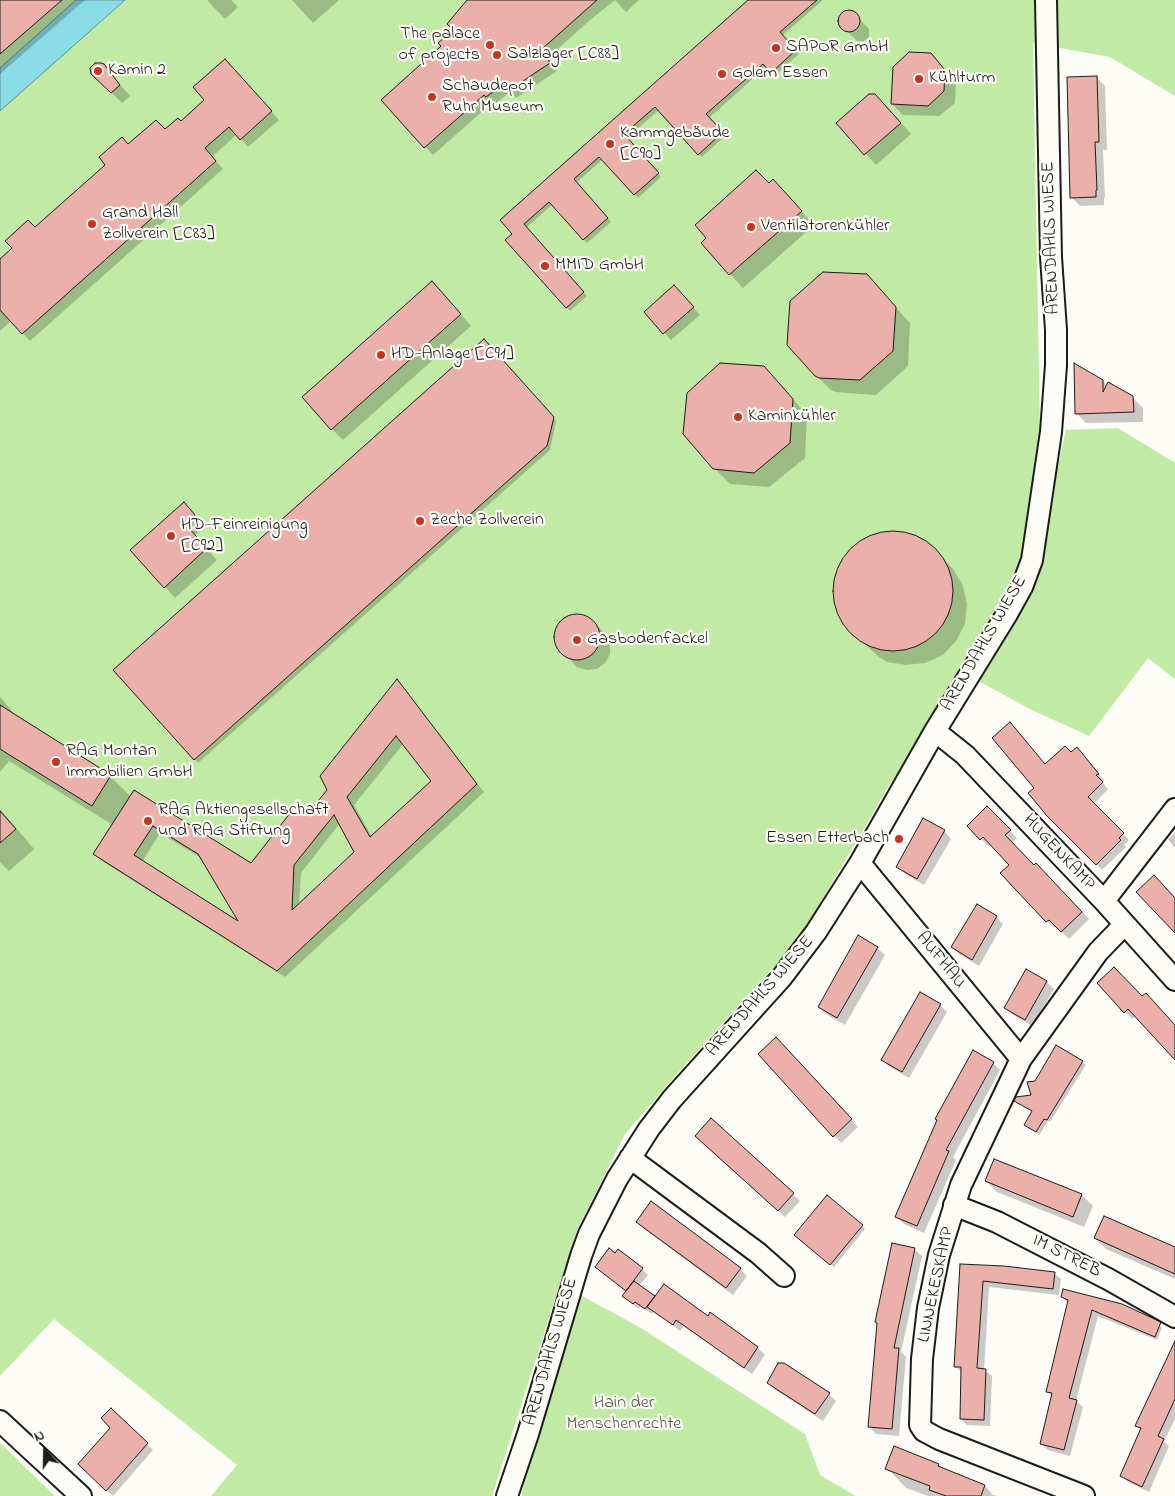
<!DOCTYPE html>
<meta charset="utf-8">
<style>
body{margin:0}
#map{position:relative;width:1175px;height:1496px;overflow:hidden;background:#fdfcf7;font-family:"Indie Flower",sans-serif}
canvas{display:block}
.north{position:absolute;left:20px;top:1426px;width:50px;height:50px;-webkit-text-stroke:4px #fdfcf7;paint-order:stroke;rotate:339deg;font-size:14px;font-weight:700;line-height:20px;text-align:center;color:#1c1c1c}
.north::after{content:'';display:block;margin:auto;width:18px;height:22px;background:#1c1c1c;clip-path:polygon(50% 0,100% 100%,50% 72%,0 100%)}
</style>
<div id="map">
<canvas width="1175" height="1496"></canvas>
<div class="north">N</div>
</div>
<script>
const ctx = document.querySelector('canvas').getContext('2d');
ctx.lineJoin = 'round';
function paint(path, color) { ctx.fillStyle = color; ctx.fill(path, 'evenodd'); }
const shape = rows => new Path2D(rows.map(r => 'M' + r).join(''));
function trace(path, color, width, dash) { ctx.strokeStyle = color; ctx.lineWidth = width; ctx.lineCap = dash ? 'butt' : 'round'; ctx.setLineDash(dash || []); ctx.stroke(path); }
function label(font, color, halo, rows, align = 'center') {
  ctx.font = font + ' "Indie Flower",sans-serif'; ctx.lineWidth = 4.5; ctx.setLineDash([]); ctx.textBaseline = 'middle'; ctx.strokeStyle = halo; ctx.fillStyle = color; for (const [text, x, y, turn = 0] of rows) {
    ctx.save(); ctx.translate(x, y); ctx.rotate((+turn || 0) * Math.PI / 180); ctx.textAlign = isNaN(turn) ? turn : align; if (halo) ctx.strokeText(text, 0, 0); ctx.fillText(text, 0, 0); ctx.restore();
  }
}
paint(shape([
 [0,0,1175,0,1175,96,1110,57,1033,43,1040,432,1036,498,1024,558,1016,585,934,730,891,782,800,938,684,1066,625,1134,578,1228,492,1496,211,1496,237,1465,54,1319,0,1376],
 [1118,428,1175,463,1175,679,1148,658,1089,736,1032,710,969,676,1009,617,1050,499,1066,430],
 [575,1292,641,1328,805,1434,820,1475,856,1496,522,1496,530,1435],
 [0,1443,55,1496,0,1496]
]), '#c1eaa5');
const water = shape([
 [76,0,125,0,0,111,0,68,76,0]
]);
paint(water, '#8bdde5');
trace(water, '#5f9095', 1);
paint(shape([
 [0,0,85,0,0,74],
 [207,0,231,0,238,7,225,19],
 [292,0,339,0,313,23],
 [469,0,615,0,590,20,549,57,557,71,516,98,510,92,495,104,493,102,433,155,383,100,443,47,455,30],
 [615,0,639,0,626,12],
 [750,0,823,0,782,36,799,54,775,75,767,66,709,118,725,136,702,157,659,110,627,138,661,177,638,198,603,159,576,183,611,222,587,243,553,204,526,228,587,296,570,311,507,241],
 [846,12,853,12,869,29,869,37,864,41,857,41,840,24,840,17],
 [930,55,956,82,955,103,939,116,903,115,892,104],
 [103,65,130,96,122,103,92,73],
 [233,68,279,120,248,147,237,134,212,157,223,169,30,341,11,321,0,331,0,261,129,146,181,123,206,100],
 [1096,77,1105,86,1107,150,1103,150,1105,198,1104,198,1104,205,1080,206,1072,198],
 [886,106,911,134,876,165,838,123],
 [769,184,786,194,814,225,743,288,702,243],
 [881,291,910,323,908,366,876,395,835,392,831,390,816,375],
 [443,294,471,326,343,440,332,429],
 [681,294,700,315,671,340,646,312],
 [484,341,556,421,550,450,198,763,115,670],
 [1102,380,1108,386,1133,398,1143,408,1143,422,1086,423,1076,413],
 [778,382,807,415,805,458,769,487,730,484,714,468],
 [195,515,205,527,195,535,217,560,175,598,131,550],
 [886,533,905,534,914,537,931,547,953,569,963,586,967,604,965,624,956,641,943,655,925,663,906,665,887,662,879,657,848,629,843,621,836,603,835,584,840,566,845,557,851,550,867,539],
 [575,615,585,617,594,623,606,634,610,644,610,654,605,663,597,669,587,670,577,667,558,647,556,637,558,627,565,619],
 [397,681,484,792,285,977,102,861,94,854,113,825,9,761,0,772,0,697,17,717,110,776,131,797,251,865,310,814,329,790],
 [404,743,433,781,372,837,354,805],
 [340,823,356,852,299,905,301,873],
 [160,833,201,858,242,925,142,862],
 [1083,755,1104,780,1102,782,1108,789,1094,804,1129,840,1124,845,1126,847,1102,870,1048,815,1035,788,1046,765],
 [987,808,1017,838,1012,843,1034,867,1036,864,1089,919,1069,939,1056,926,1054,928,1002,873,1011,865,991,844,988,846,969,826],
 [0,809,34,849,9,871,0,862],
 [944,831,951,839,924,885,905,874,897,866],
 [1175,833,1175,848,1168,839],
 [996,917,1003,924,979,966,959,954,952,947],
 [877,948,885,955,845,1025,826,1014,819,1006],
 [1027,971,1047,982,1054,989,1032,1026,1013,1015,1006,1008],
 [1098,983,1175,1026,1175,1058,1136,1016,1132,1019],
 [940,1005,947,1012,909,1078,890,1067,882,1059],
 [783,1046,858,1127,841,1143,760,1054],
 [1057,1046,1086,1065,1050,1122,1048,1121,1040,1134,1029,1128,1033,1112,1019,1104,1032,1096,1036,1082],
 [993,1063,1000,1070,953,1157,956,1160,924,1233,904,1224,897,1217],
 [703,1144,793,1194,800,1201,785,1217],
 [986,1181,1082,1195,1093,1206,1084,1227,997,1192],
 [637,1221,740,1269,747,1276,733,1295,644,1229],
 [862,1226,865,1229,834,1267,798,1238],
 [1095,1238,1175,1249,1175,1279,1106,1249],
 [914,1249,922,1256,901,1352,906,1357,899,1436,876,1434,869,1426],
 [961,1265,1054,1273,1061,1279,1059,1295,989,1287,984,1370,992,1376,990,1426,967,1425,961,1419,962,1373,956,1367],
 [597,1267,642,1269,648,1275,639,1286,655,1299,708,1318,758,1348,765,1355,752,1374,684,1326,680,1331,654,1311,652,1314,641,1306,639,1309,630,1302,627,1291],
 [1062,1297,1156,1321,1162,1328,1157,1340,1098,1316,1076,1401,1083,1407,1070,1456,1048,1450,1042,1444,1052,1396,1048,1392,1069,1304],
 [1173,1345,1175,1346,1175,1419,1164,1441,1169,1446,1149,1492,1128,1482,1122,1476,1141,1430,1137,1425],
 [768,1382,829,1394,836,1401,823,1421,775,1390],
 [111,1410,153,1450,113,1496,79,1464,112,1428],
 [895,1448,939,1465,944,1470,985,1486,993,1495,998,1496,928,1496,906,1488,887,1468]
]), '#0003');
const building = shape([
 [0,0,62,0,0,54,0,0],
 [467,0,597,0,542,49,550,63,508,91,502,85,486,97,484,95,424,148,381,100,441,46,438,43,453,30,447,24,467,0],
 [748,0,817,0,780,32,796,50,771,73,763,64,706,114,723,132,698,155,655,107,624,134,659,173,634,195,599,157,574,179,608,218,583,240,549,202,524,224,584,292,566,308,505,240,512,234,500,220,748,0],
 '838 21a11 11 0 1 1 22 0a11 11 0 1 1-22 0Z',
 [909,52,931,53,945,70,944,91,928,106,891,104,893,67,909,52],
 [225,59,272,111,240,140,229,127,205,148,216,161,22,334,0,310,0,259,12,248,5,241,28,220,35,227,105,165,99,157,122,137,128,144,156,120,165,129,178,118,181,121,204,100,193,87,225,59],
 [95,63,101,63,104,64,120,85,111,93,91,74,90,68,95,63],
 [1097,76,1099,142,1095,142,1097,190,1096,190,1096,197,1070,198,1067,77,1097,76],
 [869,94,875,94,901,123,864,155,836,123,869,94],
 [756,170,769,183,773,179,802,211,729,275,701,243,706,238,695,225,756,170],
 [823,272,867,274,896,307,893,351,860,380,819,378,815,376,787,345,790,301,823,272],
 [432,281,461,314,331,430,302,397,432,281],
 [674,285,694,307,663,334,644,312,674,285],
 [484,339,554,417,547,446,194,760,113,670,484,339],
 [720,363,764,366,793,399,790,443,754,473,713,469,683,434,687,393,720,363],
 [1074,363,1103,380,1103,392,1108,382,1133,396,1134,412,1075,414,1074,363],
 [184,502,195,515,185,524,207,548,164,588,130,550,184,502],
 '833 591a60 60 0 1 1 120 0a60 60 0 1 1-120 0Z',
 '554 637a23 23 0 1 1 46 0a23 23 0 1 1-46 0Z',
 [397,679,477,784,277,971,93,854,134,790,251,863,298,803,309,812,327,790,320,776,397,679],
 [396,736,431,781,370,837,347,797,396,736],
 [334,815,354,852,292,910,294,865,334,815],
 [153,826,198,854,238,921,134,855,153,826],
 [0,705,111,775,92,806,0,749,0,705],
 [1010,722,1045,764,1065,746,1071,752,1077,747,1099,774,1096,775,1103,782,1088,797,1124,833,1119,838,1121,840,1096,865,1047,816,1028,793,1034,788,992,738,1010,722],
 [987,806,1011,830,1005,835,1034,865,1036,863,1082,912,1061,932,1049,920,1046,922,1000,873,1009,865,983,837,980,840,967,826,987,806],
 [0,811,16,829,0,843,0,811],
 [923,818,945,830,917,879,896,867,923,818],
 [1154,875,1175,898,1175,933,1136,892,1154,875],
 [977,904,997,916,972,960,951,947,977,904],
 [858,935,878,947,837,1018,818,1007,858,935],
 [1114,967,1142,996,1146,993,1175,1025,1175,1060,1128,1009,1124,1013,1097,983,1114,967],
 [1026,969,1047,981,1025,1020,1004,1008,1026,969],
 [920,992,941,1004,902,1072,881,1060,920,992],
 [776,1037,852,1119,833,1137,758,1054,776,1037],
 [1056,1045,1083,1061,1047,1120,1044,1119,1036,1132,1024,1125,1032,1111,1014,1101,1016,1097,1031,1095,1027,1082,1035,1081,1056,1045],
 [973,1050,994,1062,946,1150,949,1151,917,1226,895,1217,937,1120,935,1119,973,1050],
 [711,1118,794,1193,778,1211,695,1136,711,1118],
 [994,1159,1082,1194,1073,1217,985,1181,994,1159],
 [827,1195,863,1225,830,1265,794,1235,827,1195],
 [651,1201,741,1268,726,1288,636,1222,651,1201],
 [1104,1216,1175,1247,1175,1274,1094,1238,1104,1216],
 [892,1243,915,1248,894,1348,899,1348,892,1429,868,1427,877,1323,875,1322,892,1243],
 [609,1248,615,1253,618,1249,643,1268,626,1291,595,1267,609,1248],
 [960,1264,1004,1266,1055,1272,1053,1289,983,1281,977,1368,986,1369,984,1420,960,1419,961,1367,954,1367,960,1264],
 [634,1281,655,1296,645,1309,635,1302,633,1304,622,1296,634,1281],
 [664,1284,708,1316,710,1312,758,1347,744,1368,676,1320,673,1325,647,1307,664,1284],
 [1063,1289,1122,1304,1161,1322,1155,1337,1092,1310,1069,1398,1077,1400,1064,1450,1040,1444,1052,1393,1046,1392,1068,1300,1061,1297,1063,1289],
 [1175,1341,1175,1399,1158,1436,1164,1439,1142,1487,1120,1476,1141,1428,1135,1426,1175,1341],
 [778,1363,784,1363,830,1393,815,1414,767,1383,778,1363],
 [111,1408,148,1443,106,1491,78,1464,110,1428,101,1418,111,1408],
 [894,1446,939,1464,938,1466,985,1485,981,1496,946,1496,929,1490,930,1486,885,1469,894,1446]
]);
paint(building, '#eab0a9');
trace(building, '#1c1c1c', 1);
const minor = shape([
 [935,731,965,755,1104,901,1175,980],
 [860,863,1021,1059],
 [1104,901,1175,809],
 [630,1158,758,1253,784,1276],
 [954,1205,997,1222,1108,1279,1175,1317],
 [0,1421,81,1496],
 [507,1496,528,1434,581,1256,589,1234,617,1179,649,1129,672,1099,782,977,816,932,860,863,935,731,1007,614,1022,587,1032,560,1051,432,1056,365,1056,330,1051,257,1046,0],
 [1084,1496,939,1439,924,1431,920,1425,922,1359,928,1308,939,1255,961,1185,1021,1059,1098,952,1124,925]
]);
trace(minor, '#1c1c1c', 24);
trace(minor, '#fdfcf7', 20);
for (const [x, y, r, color] of [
 [490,45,5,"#c8321e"],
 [776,48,5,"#c8321e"],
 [497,55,5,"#c8321e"],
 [98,71,5,"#c8321e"],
 [722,74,5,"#c8321e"],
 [919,79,5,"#c8321e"],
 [432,97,5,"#c8321e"],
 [610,144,5,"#c8321e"],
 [92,224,5,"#c8321e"],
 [751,227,5,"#c8321e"],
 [545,266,5,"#c8321e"],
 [381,355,5,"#c8321e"],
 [738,417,5,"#c8321e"],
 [420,521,5,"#c8321e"],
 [171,536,5,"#c8321e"],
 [577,640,5,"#c8321e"],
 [56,762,5,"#c8321e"],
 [148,821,5,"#c8321e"],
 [899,839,5,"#c8321e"]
]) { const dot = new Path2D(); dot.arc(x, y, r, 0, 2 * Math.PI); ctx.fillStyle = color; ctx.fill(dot); trace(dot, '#fdfcf7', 2); }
label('18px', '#1c1c1c', '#fdfcf7', [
 ["The palace",480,35,"right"],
 ["of projects",480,56,"right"],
 ["SAPOR GmbH",786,48],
 ["Salzlager [C88]",507,55],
 ["Kamin 2",108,71],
 ["Golem Essen",732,74],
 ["Kühlturm",929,79],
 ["Schaudepot",442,87],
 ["Ruhr Museum",442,108],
 ["Kammgebäude",620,134],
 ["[C90]",620,155],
 ["Grand Hall",102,214],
 ["Zollverein [C83]",102,235],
 ["Ventilatorenkühler",761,227],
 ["MMID GmbH",555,266],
 ["HD-Anlage [C91]",391,355],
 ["Kaminkühler",748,417],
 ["Zeche Zollverein",430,521],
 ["HD-Feinreinigung",181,526],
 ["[C92]",181,547],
 ["Gasbodenfackel",587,640],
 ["RAG Montan",66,752],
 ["Immobilien GmbH",66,773],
 ["RAG Aktiengesellschaft",158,811],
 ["und RAG Stiftung",158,832],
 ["Essen Etterbach",889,839,"right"]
], 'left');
label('18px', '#1c1c1c', '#fdfcf7', [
 ["ARENDAHLS WIESE",1052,238,-92],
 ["ARENDAHLS WIESE",985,644,-60],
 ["HUGENKAMP",1058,853,47],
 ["AUFHAU",940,961,51],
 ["ARENDAHLS WIESE",761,997,-49],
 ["IM STREB",1066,1257,27],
 ["LINNEKESKAMP",937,1285,-78],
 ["ARENDAHLS WIESE",552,1352,-74]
]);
label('18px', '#4e5a45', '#fdfcf7', [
 ["Hain der",624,1404],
 ["Menschenrechte",624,1425]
]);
</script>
